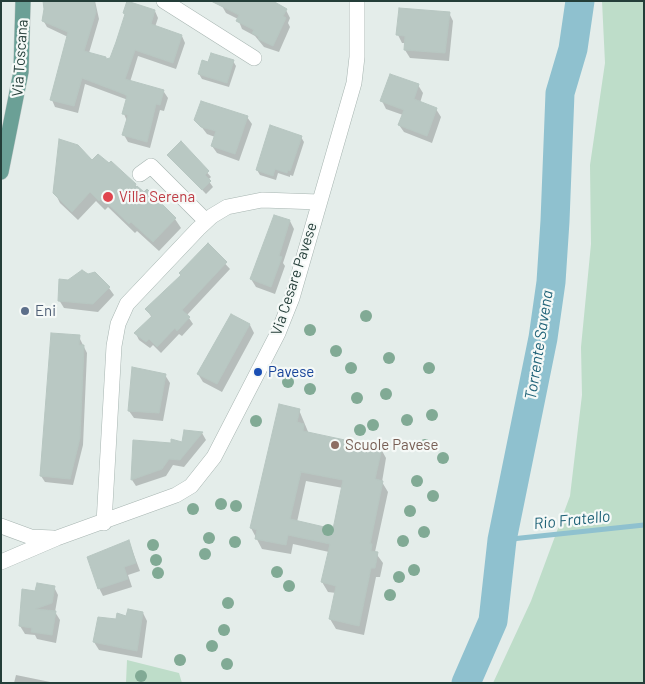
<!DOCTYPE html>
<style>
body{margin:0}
#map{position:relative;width:645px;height:684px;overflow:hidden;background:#e4edea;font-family:Barlow,sans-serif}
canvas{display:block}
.frame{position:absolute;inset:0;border:2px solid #243e39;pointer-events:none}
</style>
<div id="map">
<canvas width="645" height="684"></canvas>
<div class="frame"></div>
</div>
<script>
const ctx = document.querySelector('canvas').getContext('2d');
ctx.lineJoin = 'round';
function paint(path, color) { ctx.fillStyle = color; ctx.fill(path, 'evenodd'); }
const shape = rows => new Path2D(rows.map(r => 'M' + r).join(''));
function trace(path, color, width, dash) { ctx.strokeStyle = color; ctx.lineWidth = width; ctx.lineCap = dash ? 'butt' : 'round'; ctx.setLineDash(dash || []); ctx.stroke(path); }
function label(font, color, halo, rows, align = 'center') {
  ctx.font = font + ' Barlow,sans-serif'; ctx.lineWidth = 4.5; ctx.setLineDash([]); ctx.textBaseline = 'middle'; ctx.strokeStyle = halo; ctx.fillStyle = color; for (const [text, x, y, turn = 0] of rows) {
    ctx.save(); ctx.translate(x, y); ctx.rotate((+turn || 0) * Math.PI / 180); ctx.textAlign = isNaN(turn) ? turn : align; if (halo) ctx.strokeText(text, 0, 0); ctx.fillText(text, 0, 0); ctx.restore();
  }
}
paint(shape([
 [602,1,644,1,644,683,493,683,531,601,570,496,582,395,581,347,591,244,590,165,605,63],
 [127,660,179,673,182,683,126,683]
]), '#beddc9');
paint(shape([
 [44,1,95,1,99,19,89,53,107,61,111,59,126,16,124,13,155,11,158,18,155,27,182,36,185,43,176,69,138,56,130,82,164,92,168,98,164,111,160,110,150,148,128,142,124,135,127,121,124,114,128,100,85,84,78,113,55,107,52,100,68,37,47,27,43,20,46,9],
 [224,1,275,1,274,4,286,10,290,18,288,23,290,27,279,52,264,47,255,36,242,29,238,19,226,13,222,6],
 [449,13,453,21,449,61,410,58,405,50,405,43,402,43,398,35],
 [233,61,236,66,229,87,202,79,199,74,209,63],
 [418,85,423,93,420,103,436,109,441,117,432,143,404,132,399,125,403,115,386,109,382,101],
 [247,117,252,124,239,161,217,153,212,146,215,137,207,134,196,120],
 [301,137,304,142,293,176,290,175,290,177,278,173,276,180,260,175,257,170],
 [181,143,211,177,208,180,213,187,206,194,169,155],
 [92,162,135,185,144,194,147,191,175,219,181,228,159,251,137,231,135,233,108,207,105,210,96,201,78,220,60,203,55,193],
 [275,217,290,221,294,229,283,263,285,266,275,294,256,287,251,279],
 [208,245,230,269,187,315,193,324,182,336,179,334,161,353,153,345,150,348,139,340,136,334,152,318,147,310,182,275],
 [109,288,114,295,98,312,64,308,59,300],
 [232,316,250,325,254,333,222,392,203,382,198,374],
 [79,337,87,353,83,445,73,485,45,482,41,476],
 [165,375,170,383,163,421,134,418,129,411],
 [299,410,309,434,381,449,386,458,382,482,388,492,375,552,383,563,380,577,376,577,364,635,336,629,330,619,336,593,328,592,322,582,329,552,293,544,291,554,262,549,251,528],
 [306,481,343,488,334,530,297,522],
 [185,431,202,433,206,440,184,467,173,465,166,476,136,486,132,480,172,444,184,443],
 [129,542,140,571,128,575,132,587,103,596,99,588,109,548],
 [54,587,58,595,55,612,60,620,56,643,37,639,35,635,25,634,20,626,37,593],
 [143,613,147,621,142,658,99,650,94,642,117,620],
 [16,675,55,683,14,683]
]), '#0003');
trace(shape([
 [502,540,644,525]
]), '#8fc1cf', 5);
trace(shape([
 [466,683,493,621,502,540,543,338,551,282,555,221,560,93,573,49,580,1]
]), '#8fc1cf', 29);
const building = shape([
 [43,1,94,1,96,12,84,51,106,57,106,59,110,58,116,42,125,14,123,13,127,1,155,10,151,24,182,35,173,63,135,50,125,79,164,90,160,105,156,104,147,142,122,135,128,115,122,114,127,96,124,94,82,78,74,106,50,100,68,32,42,21,44,9,43,1],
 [211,1,273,1,287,9,283,16,286,18,273,46,258,39,259,37,252,33,254,30,236,21,239,15,211,1],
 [399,8,450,12,445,53,404,50,405,36,396,35,399,8],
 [211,53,234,60,227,83,198,74,202,60,208,62,211,53],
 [390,74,419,84,414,99,437,108,427,136,398,125,404,110,380,101,390,74],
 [201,101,248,116,235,154,211,146,216,131,201,127,194,120,201,101],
 [270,125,302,136,290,171,288,170,287,173,275,169,273,176,256,170,270,125],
 [59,139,78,145,92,160,98,154,109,163,111,161,136,184,134,189,137,186,144,192,147,189,176,218,153,242,131,222,129,224,102,198,99,201,90,192,72,212,53,193,59,139],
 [181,141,209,171,205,175,211,181,202,190,167,155,181,141],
 [274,215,290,220,279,256,282,257,271,287,250,279,274,215],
 [208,243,227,262,182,310,190,317,177,331,175,328,157,347,149,339,146,342,134,333,152,316,145,309,181,275,179,273,208,243],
 [82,270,88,274,95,272,110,287,93,304,58,301,59,279,68,280,82,270],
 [231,314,250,324,217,384,197,374,231,314],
 [51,333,80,335,79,345,84,345,80,438,70,479,40,476,51,333],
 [132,367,166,374,159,413,128,411,132,367],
 [279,404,300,409,297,422,304,424,303,431,382,448,375,479,383,481,370,544,372,544,371,551,378,552,375,568,371,568,359,626,329,619,336,586,321,582,330,544,288,535,286,545,255,539,257,530,250,528,279,404],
 [301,472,343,480,333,529,290,519,301,472],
 [184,430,203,432,180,460,169,459,162,469,131,480,133,440,171,443,171,439,182,442,184,430],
 [129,540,136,563,124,567,128,579,98,589,87,557,129,540],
 [37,583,55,586,52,603,35,609,56,611,52,635,31,632,32,628,19,626,22,589,35,591,37,583],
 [128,609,143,612,137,651,93,642,98,617,116,619,117,613,126,616,128,609]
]);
paint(building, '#b9c8c3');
trace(building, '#b7c6c1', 1);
const minor = shape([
 [164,1,254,58],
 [140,174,151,166,206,221],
 [104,523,114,346,118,324,127,304,198,229,212,216,227,207,262,200,319,202],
 [1,526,31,537,53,538],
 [1,562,57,538,176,495,191,486,214,457,278,333,292,298,354,83,357,57,357,1]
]);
const major = shape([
 [1,172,21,72,23,1]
]);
trace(minor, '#a7b5b1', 16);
trace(major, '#c2c9c8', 16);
trace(minor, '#fff', 15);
trace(major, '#6ba096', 15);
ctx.fillStyle = '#81aa95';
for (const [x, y] of [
 [366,316],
 [310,330],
 [336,351],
 [389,358],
 [351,368],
 [429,368],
 [288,382],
 [310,389],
 [386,394],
 [357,398],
 [432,415],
 [407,420],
 [256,421],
 [373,425],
 [360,430],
 [425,445],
 [443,458],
 [417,481],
 [433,496],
 [221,504],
 [236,506],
 [193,509],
 [410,511],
 [328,530],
 [424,532],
 [209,538],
 [403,541],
 [235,542],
 [153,545],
 [205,554],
 [156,560],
 [414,570],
 [277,572],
 [158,573],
 [399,577],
 [289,586],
 [390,595],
 [228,603],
 [224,630],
 [212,646],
 [180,660],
 [227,664],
 [141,676]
]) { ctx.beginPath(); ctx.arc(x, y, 6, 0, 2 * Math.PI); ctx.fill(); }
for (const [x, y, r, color] of [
 [108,197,6,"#e0444e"],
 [25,311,5,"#5c6f8a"],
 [258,372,5,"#1a4fb4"],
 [335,445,5,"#8d6e63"]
]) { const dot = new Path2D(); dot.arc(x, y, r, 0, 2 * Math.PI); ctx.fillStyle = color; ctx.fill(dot); trace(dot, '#f5f9f7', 2); }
label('15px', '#243e39', '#f5f9f7', [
 ["Via Toscana",20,58,-86],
 ["Via Cesare Pavese",294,279,-72]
]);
label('15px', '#be3a42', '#f5f9f7', [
 ["Villa Serena",119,197]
], 'left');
label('15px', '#4e5e75', '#f5f9f7', [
 ["Eni",35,311]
], 'left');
label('15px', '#164399', '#f5f9f7', [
 ["Pavese",268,372]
], 'left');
label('15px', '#785e54', '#f5f9f7', [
 ["Scuole Pavese",345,445]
], 'left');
label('italic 16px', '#206378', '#f5f9f7', [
 ["Torrente Savena",539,345,-81],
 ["Rio Fratello",572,520,-6]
]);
</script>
